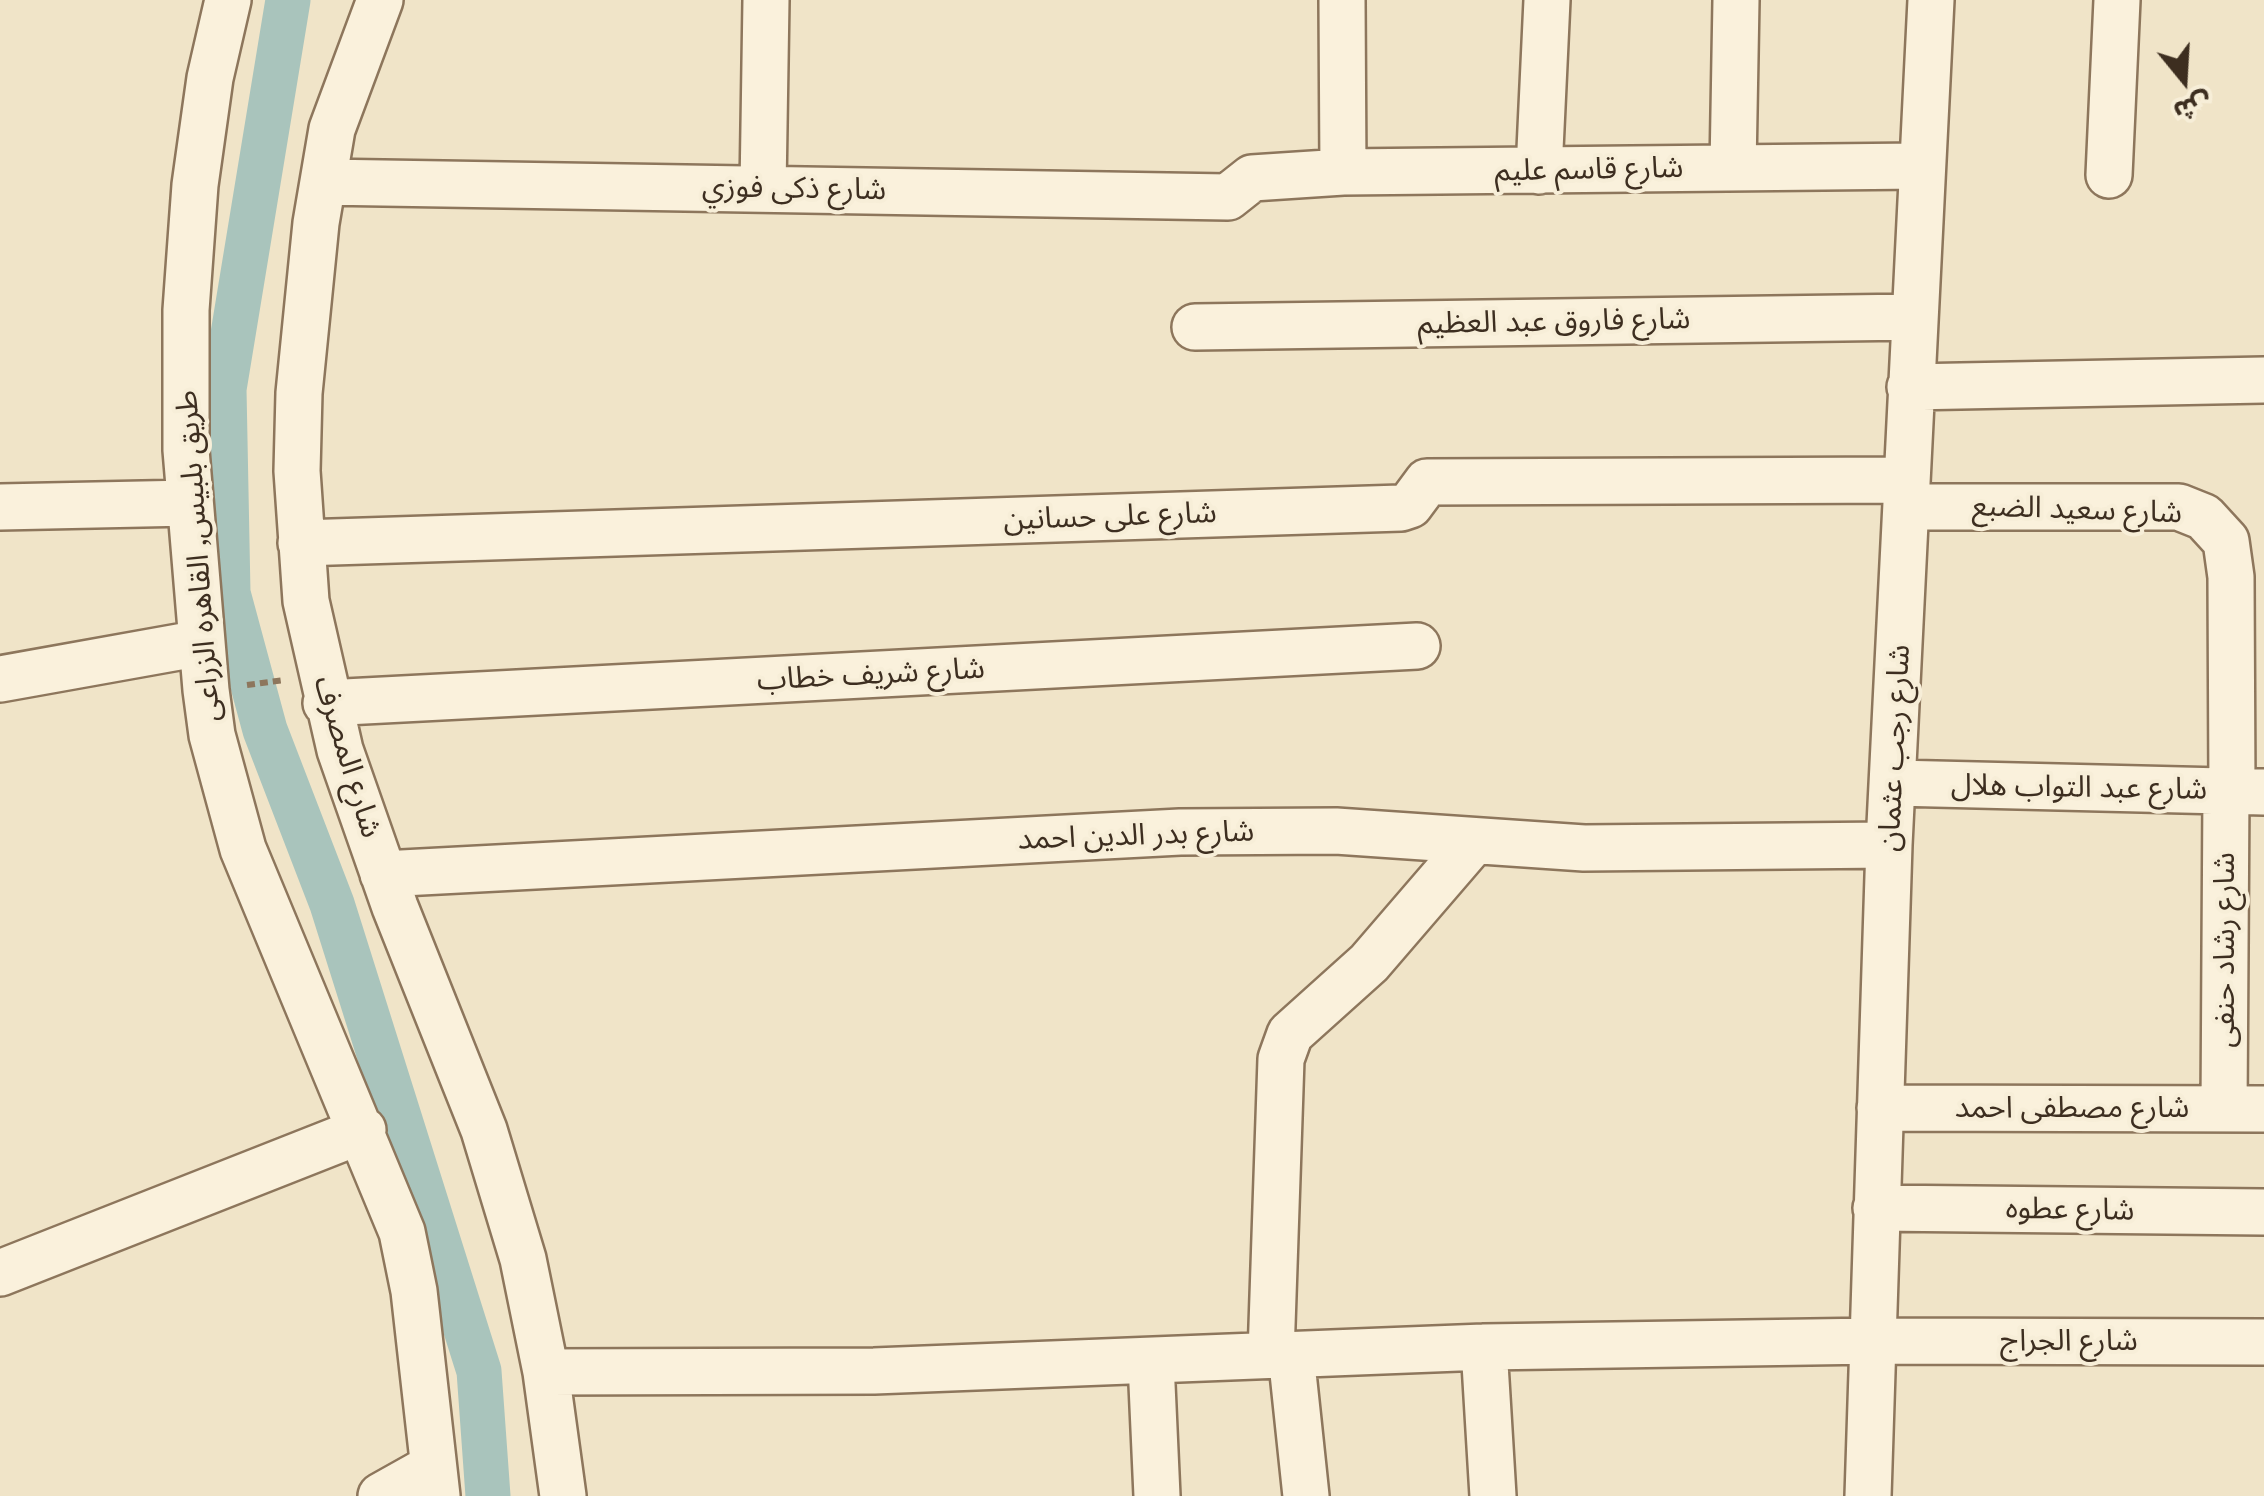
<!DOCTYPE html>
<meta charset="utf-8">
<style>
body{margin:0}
#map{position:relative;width:2264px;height:1496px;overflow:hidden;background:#f0e4c8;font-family:"Noto Serif","Noto Sans Arabic",serif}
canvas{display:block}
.north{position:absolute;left:2134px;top:30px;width:100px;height:100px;-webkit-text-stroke:8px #f7eed8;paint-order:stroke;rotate:162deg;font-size:28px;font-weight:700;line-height:40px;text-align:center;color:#3d2e20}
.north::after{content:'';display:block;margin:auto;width:35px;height:45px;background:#3d2e20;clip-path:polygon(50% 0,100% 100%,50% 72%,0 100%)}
</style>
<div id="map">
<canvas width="2264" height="1496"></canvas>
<div class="north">ش</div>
</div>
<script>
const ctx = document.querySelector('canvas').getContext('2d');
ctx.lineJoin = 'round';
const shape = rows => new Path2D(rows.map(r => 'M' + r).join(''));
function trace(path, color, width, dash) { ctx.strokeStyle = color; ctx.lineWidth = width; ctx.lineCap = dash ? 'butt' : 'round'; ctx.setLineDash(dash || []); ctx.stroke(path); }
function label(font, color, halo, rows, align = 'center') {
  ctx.font = font + ' "Noto Serif","Noto Sans Arabic",serif'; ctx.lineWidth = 8; ctx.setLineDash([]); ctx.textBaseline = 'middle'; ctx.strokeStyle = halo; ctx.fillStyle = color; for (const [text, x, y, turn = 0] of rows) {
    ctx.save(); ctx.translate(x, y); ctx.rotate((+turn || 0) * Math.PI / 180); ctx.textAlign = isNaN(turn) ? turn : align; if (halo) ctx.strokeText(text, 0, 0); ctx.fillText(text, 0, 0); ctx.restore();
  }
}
trace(shape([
 [288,0,224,389,228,593,265,730,332,904,479,1371,488,1496]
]), '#a9c4bc', 45);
const street = shape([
 [228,0,210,78,195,185,186,310,186,450,206,690,212,735,243,849,402,1232,414,1291,437,1496],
 [380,0,332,129,316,223,299,393,297,471,306,601,340,750,395,907,484,1130,523,1259,546,1372,563,1496],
 [1342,0,1343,172],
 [1733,168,1736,0],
 [1539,171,1547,0],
 [2109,175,2117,0],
 [323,182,1228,197,1252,178,1343,172,1920,166],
 [763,189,766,0],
 [1195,327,1914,317],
 [1910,387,2264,380],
 [0,507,190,503],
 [1906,507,2179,507,2204,517,2226,541,2231,577,2232,791],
 [301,543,1401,508,1410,505,1427,482,1907,480],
 [0,679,201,643],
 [326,703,1417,646],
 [1895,783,2264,792],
 [383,874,1180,832,1336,831,1584,848,1889,845],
 [1880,1108,2264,1109],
 [2224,1109,2226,791],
 [1876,1208,2264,1212],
 [0,1273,363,1130],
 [1484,1347,1493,1496],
 [1291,1354,1306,1496],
 [1271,1355,1281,1059,1290,1034,1369,963,1474,841],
 [1151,1362,1157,1496],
 [546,1372,874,1371,1484,1347,1875,1341,2264,1342],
 [381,1496,431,1468],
 [1868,1496,1889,845,1931,0]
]);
trace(street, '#8d765c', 50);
trace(shape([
 [247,685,284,680]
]), '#8d765c', 6, [8, 5]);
trace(street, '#faf1dc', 45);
label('30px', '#3d2e20', '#f7eed8', [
 ["شارع قاسم عليم",1589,170,-1],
 ["شارع ذكى فوزي",794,189,1],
 ["شارع فاروق عبد العظيم",1554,322,-1],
 ["شارع سعيد الضبع",2077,510,2],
 ["شارع على حسانين",1110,517,-2],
 ["طريق بلبيس, القاهره الزراعى",199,556,-94],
 ["شارع شريف خطاب",871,675,-3],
 ["شارع رجب عثمان",1895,748,-87],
 ["شارع المصرف",347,757,73],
 ["شارع عبد التواب هلال",2079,788,1],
 ["شارع بدر الدين احمد",1136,836,-2],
 ["شارع رشاد حنفى",2225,950,-90],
 ["شارع مصطفى احمد",2072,1108],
 ["شارع عطوه",2070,1210,1],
 ["شارع الجراج",2069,1341]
]);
</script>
